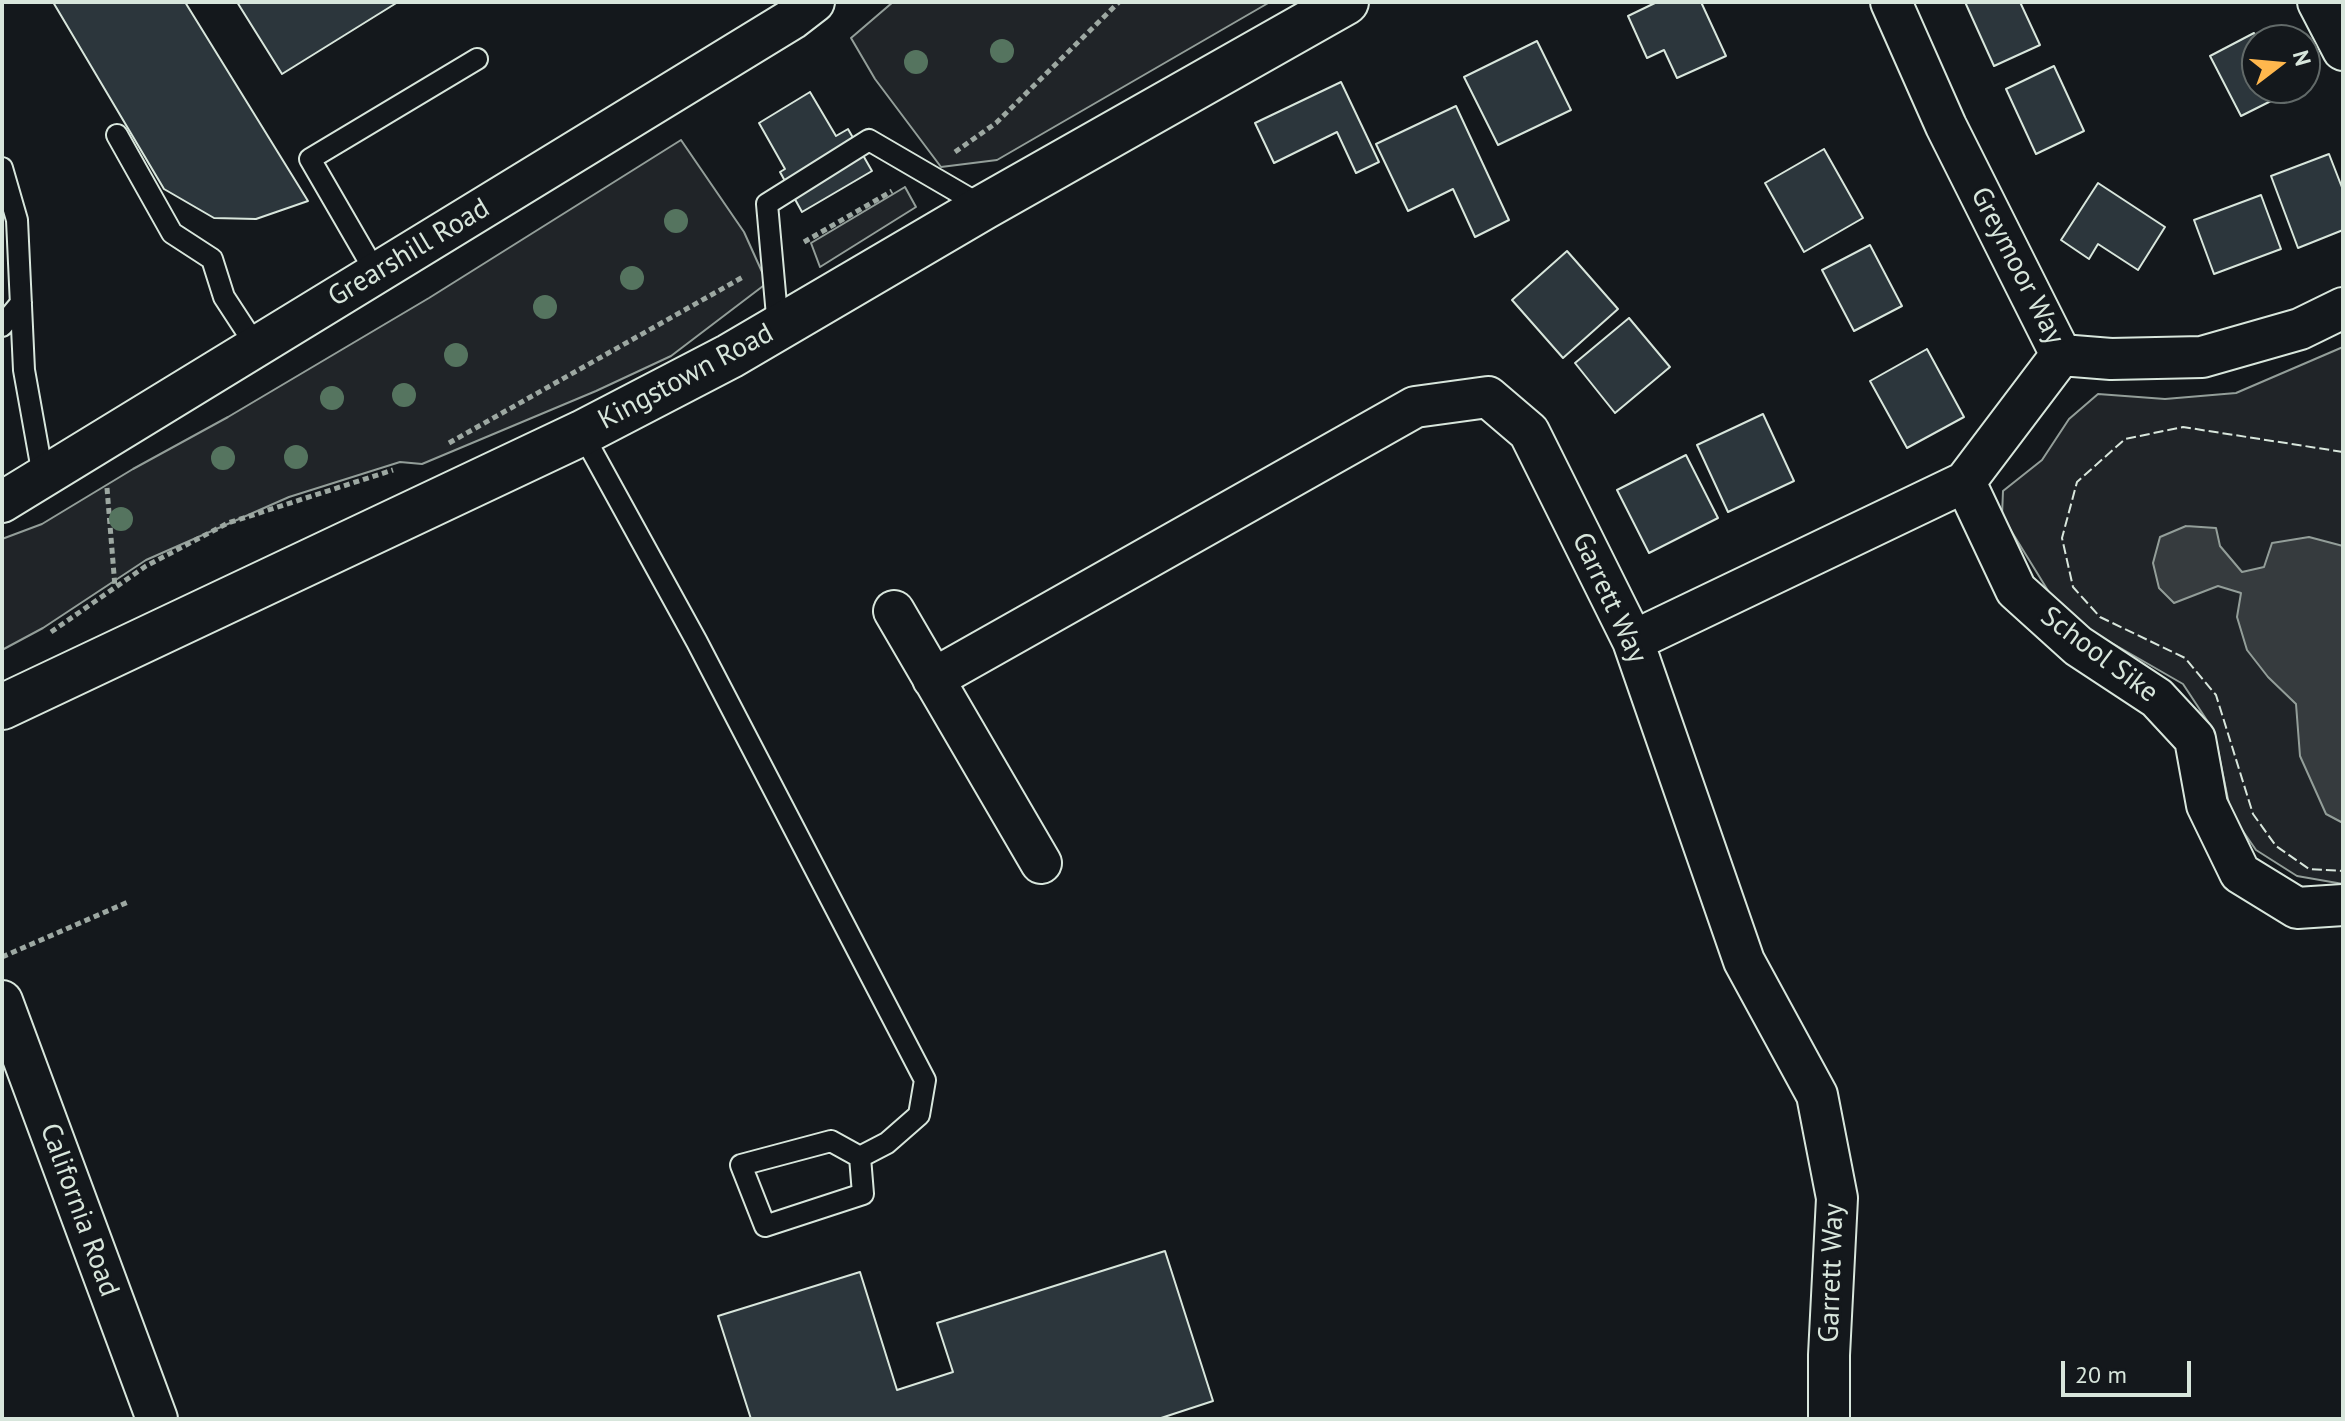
<!DOCTYPE html>
<style>
body{margin:0}
#map{position:relative;width:2345px;height:1421px;overflow:hidden;background:#14181c;font-family:"PT Sans",sans-serif}
canvas{display:block}
.frame{position:absolute;inset:0;border:4px solid #d8e6dc;pointer-events:none}
.north{position:absolute;left:2241px;top:24px;width:80px;height:80px;box-sizing:border-box;background:#14181c;border:2px solid #626a69;border-radius:50%;rotate:74deg;font-size:22px;font-weight:700;line-height:32px;text-align:center;color:#d8e6dc}
.north::after{content:'';display:block;margin:auto;width:28px;height:36px;background:#ffb74d;clip-path:polygon(50% 0,100% 100%,50% 72%,0 100%)}
.scale{position:absolute;left:2061px;top:1361px;width:130px;height:36px;box-sizing:border-box;border:4px solid #d8e6dc;border-top:0;padding-left:10px;font-size:24px;line-height:28px;white-space:nowrap;color:#d8e6dc;-webkit-text-stroke:6px #14181c;paint-order:stroke}
</style>
<div id="map">
<canvas width="2345" height="1421"></canvas>
<div class="frame"></div>
<div class="north">N</div>
<div class="scale">20 m</div>
</div>
<script>
const ctx = document.querySelector('canvas').getContext('2d');
ctx.lineJoin = 'round';
function paint(path, color) { ctx.fillStyle = color; ctx.fill(path, 'evenodd'); }
const shape = rows => new Path2D(rows.map(r => 'M' + r).join(''));
function trace(path, color, width, dash) { ctx.strokeStyle = color; ctx.lineWidth = width; ctx.lineCap = dash ? 'butt' : 'round'; ctx.setLineDash(dash || []); ctx.stroke(path); }
function label(font, color, halo, rows, align = 'center') {
  ctx.font = font + ' "PT Sans",sans-serif'; ctx.lineWidth = 6; ctx.setLineDash([]); ctx.textBaseline = 'middle'; ctx.strokeStyle = halo; ctx.fillStyle = color; for (const [text, x, y, turn = 0] of rows) {
    ctx.save(); ctx.translate(x, y); ctx.rotate((+turn || 0) * Math.PI / 180); ctx.textAlign = isNaN(turn) ? turn : align; if (halo) ctx.strokeText(text, 0, 0); ctx.fillText(text, 0, 0); ctx.restore();
  }
}
const green = shape([
 [893,2,1270,2,997,160,941,167,875,79,851,38,893,2],
 [681,140,744,232,767,283,671,356,596,391,422,464,400,462,289,497,146,560,43,628,2,650,2,539,42,524,133,469,228,417,429,298,681,140],
 [905,187,916,207,820,267,811,243,905,187],
 [2343,347,2343,884,2297,876,2256,850,2231,814,2214,731,2183,684,2063,615,2002,516,2003,491,2042,460,2069,419,2098,394,2165,399,2236,393,2343,347]
]);
paint(green, '#202428');
trace(green, '#939e99', 2);
const water = shape([
 [2186,526,2216,528,2220,546,2242,572,2264,567,2272,543,2309,537,2343,546,2343,823,2326,814,2300,756,2296,704,2268,677,2247,650,2237,617,2241,593,2218,586,2174,603,2159,588,2153,563,2160,537,2186,526]
]);
paint(water, '#363b3e');
trace(water, '#939e99', 2);
const building = shape([
 [53,2,185,2,308,201,256,219,214,218,164,189,53,2],
 [237,2,398,2,282,74,237,2],
 [1657,2,1701,2,1726,56,1677,78,1664,50,1647,58,1628,16,1657,2],
 [1965,2,2020,2,2040,45,1994,66,1965,2],
 [2254,33,2258,40,2257,88,2282,88,2285,94,2241,116,2210,56,2254,33],
 [1537,41,1571,110,1498,145,1464,77,1537,41],
 [2054,66,2084,131,2036,154,2006,89,2054,66],
 [1341,82,1379,162,1356,173,1337,132,1274,163,1255,123,1341,82],
 [810,92,836,136,848,129,872,171,802,212,780,172,785,169,759,123,810,92],
 [1456,106,1509,220,1475,237,1453,189,1408,211,1376,144,1456,106],
 [1824,149,1863,218,1804,252,1765,183,1824,149],
 [2329,154,2343,190,2343,230,2298,248,2271,176,2329,154],
 [2098,183,2165,227,2138,270,2098,244,2089,259,2061,240,2098,183],
 [2261,195,2281,249,2214,274,2194,220,2261,195],
 [1870,245,1902,306,1854,331,1822,270,1870,245],
 [1567,251,1618,309,1563,358,1512,300,1567,251],
 [1629,318,1670,367,1615,413,1575,363,1629,318],
 [1927,349,1964,417,1907,448,1870,381,1927,349],
 [1763,414,1794,481,1728,512,1697,445,1763,414],
 [1686,455,1718,518,1649,553,1617,490,1686,455],
 [1165,1251,1213,1401,1158,1419,751,1419,718,1316,860,1272,897,1390,953,1372,937,1323,1165,1251]
]);
paint(building, '#2c363c');
trace(building, '#d8e6dc', 2);
const service = shape([
 [117,135,172,233,212,259,224,297,256,346],
 [2,168,17,220,24,370,43,476],
 [376,273,310,159,477,59],
 [2,326,21,303],
 [778,327,767,204,869,140,984,207],
 [582,433,697,642,925,1080,919,1115,887,1143,860,1157],
 [831,1141,860,1157,863,1194,765,1226,741,1165,831,1141]
]);
const minor = shape([
 [1891,2,1946,126,2061,355,2111,359,2202,357,2300,329,2343,308],
 [2318,2,2343,50],
 [2061,355,1965,482,2016,590,2078,646,2157,698,2195,739,2207,805,2240,873,2297,908,2343,905],
 [2,502,792,19,814,2],
 [894,611,1041,863],
 [1633,641,1965,482],
 [933,679,1415,407,1488,397,1529,432,1633,641,1744,961,1817,1095,1837,1198,1829,1355,1829,1419],
 [2,1001,157,1419]
]);
const primary = shape([
 [2,707,582,433,730,356,984,207,1346,2]
]);
trace(service, '#d8e6dc', 24);
trace(minor, '#d8e6dc', 44);
trace(primary, '#d8e6dc', 48);
trace(shape([
 [955,152,996,123,1119,2],
 [804,242,892,191],
 [449,443,743,277],
 [107,488,115,587],
 [51,632,146,566,228,523,393,470],
 [2,957,128,902]
]), '#9da8a2', 5, [6, 4]);
trace(service, '#14181c', 20);
trace(minor, '#14181c', 40);
trace(primary, '#14181c', 44);
trace(shape([
 [2343,452,2183,427,2125,439,2077,482,2062,538,2073,587,2100,617,2185,658,2216,695,2253,814,2276,846,2309,869,2343,871]
]), '#d8e6dc', 2, [10, 4]);
ctx.fillStyle = '#55745f';
for (const [x, y] of [
 [1002,51],
 [916,62],
 [676,221],
 [632,278],
 [545,307],
 [456,355],
 [404,395],
 [332,398],
 [296,457],
 [223,458],
 [121,519]
]) { ctx.beginPath(); ctx.arc(x, y, 12, 0, 2 * Math.PI); ctx.fill(); }
label('28px', '#d8e6dc', '#14181c', [
 ["Grearshill Road",409,253,-31],
 ["Greymoor Way",2017,266,63],
 ["Kingstown Road",686,377,-28],
 ["Garrett Way",1609,598,65],
 ["School Sike",2099,655,37],
 ["California Road",79,1210,70],
 ["Garrett Way",1832,1273,-88]
]);
</script>
